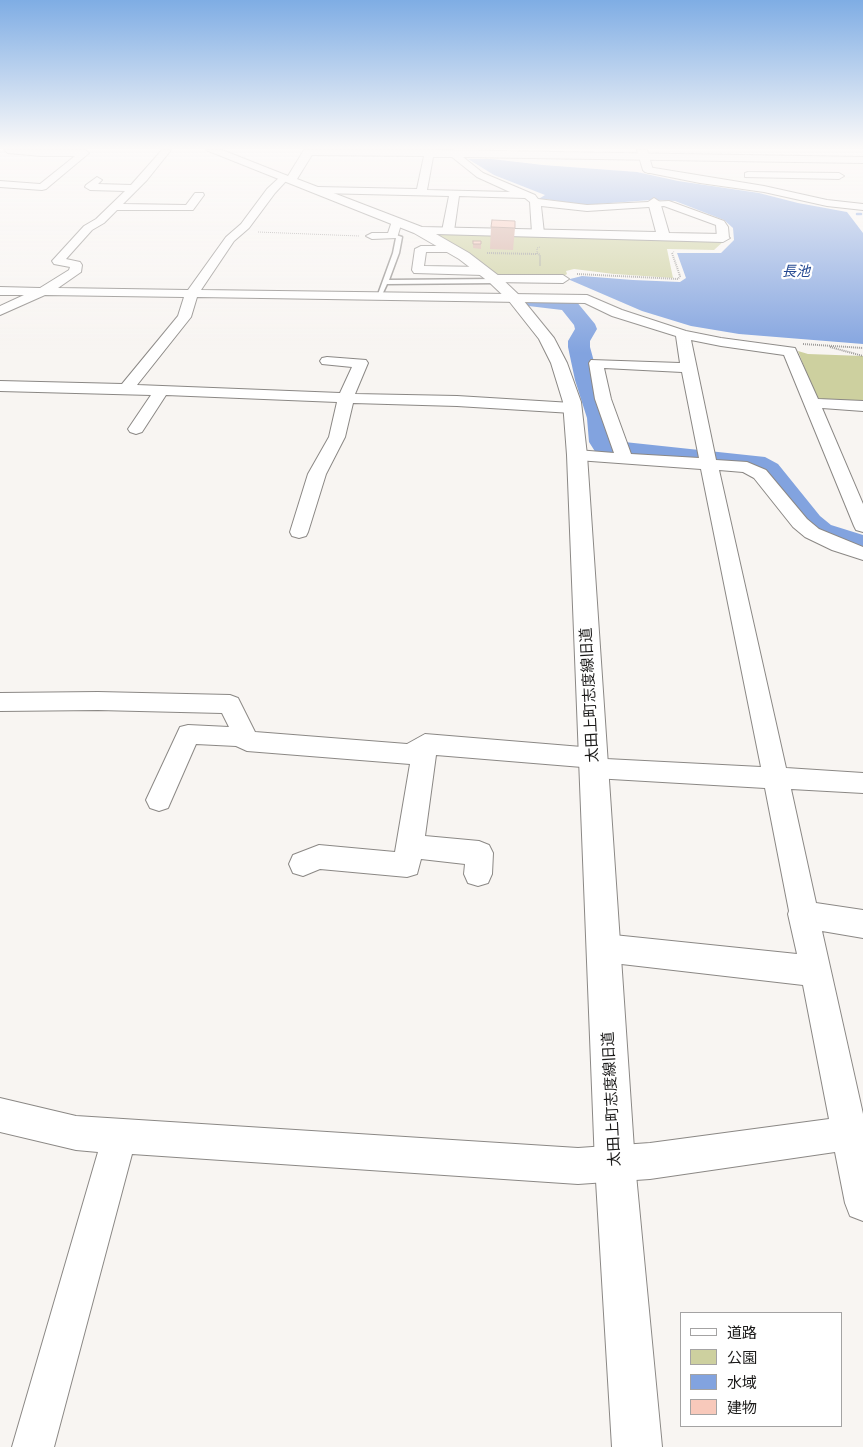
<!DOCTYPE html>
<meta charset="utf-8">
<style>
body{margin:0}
#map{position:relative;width:863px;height:1447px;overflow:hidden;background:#f8f5f2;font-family:"PT Sans","Noto Sans JP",sans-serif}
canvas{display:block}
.legend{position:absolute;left:680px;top:1312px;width:162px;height:115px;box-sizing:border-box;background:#fff;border:1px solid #a4a3a3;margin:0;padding:6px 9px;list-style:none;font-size:15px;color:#1b1a19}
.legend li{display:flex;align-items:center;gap:10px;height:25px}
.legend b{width:25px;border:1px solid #a4a3a3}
</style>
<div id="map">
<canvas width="863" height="1447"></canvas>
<ul class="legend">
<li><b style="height:6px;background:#fff"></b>道路</li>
<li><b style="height:14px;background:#cdd09f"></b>公園</li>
<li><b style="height:14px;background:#82a3df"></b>水域</li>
<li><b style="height:14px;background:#f8c9bb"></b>建物</li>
</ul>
</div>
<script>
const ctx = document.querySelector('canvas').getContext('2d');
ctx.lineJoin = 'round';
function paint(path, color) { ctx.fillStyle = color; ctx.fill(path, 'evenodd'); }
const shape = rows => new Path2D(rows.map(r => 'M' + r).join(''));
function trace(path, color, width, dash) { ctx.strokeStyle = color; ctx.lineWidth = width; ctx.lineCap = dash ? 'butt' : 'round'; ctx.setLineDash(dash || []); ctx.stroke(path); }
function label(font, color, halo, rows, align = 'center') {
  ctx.font = font + ' "PT Sans","Noto Sans JP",sans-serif'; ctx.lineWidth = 4.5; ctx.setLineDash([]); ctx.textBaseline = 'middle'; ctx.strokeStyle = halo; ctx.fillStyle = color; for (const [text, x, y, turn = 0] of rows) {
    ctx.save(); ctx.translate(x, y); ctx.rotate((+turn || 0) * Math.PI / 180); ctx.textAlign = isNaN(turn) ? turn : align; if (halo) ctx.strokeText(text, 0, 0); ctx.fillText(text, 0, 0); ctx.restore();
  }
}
const green = shape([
 [436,234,724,241,714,250,667,249,673,278,614,274,574,269,566,271,567,274,560,278,501,278],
 [798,351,808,354,863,356,863,402,823,401,816,397]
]);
const water = shape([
 [468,159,492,159,543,165,637,172,678,181,759,193,798,203,847,212,863,233,863,344,739,334,691,326,642,311,570,280,570,279,582,276,633,280,680,282,686,278,677,253,721,253,734,240,733,228,724,220,675,201,651,200,584,205,545,199,540,200,537,200,545,195,494,175]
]);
const stream = shape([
 [857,214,861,214]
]);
const river = shape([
 [527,295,553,296,576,301,595,324,597,329,590,341,590,347,599,380,613,418,615,441,765,457,778,464,820,516,831,525,863,535,863,553,827,545,811,537,800,528,758,476,749,471,628,460,596,453,589,442,587,418,575,380,568,347,568,341,575,329,574,325,562,310,520,305,517,301,520,297,527,295]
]);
const pathFar1 = shape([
 [258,232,359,236],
 [487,253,537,254],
 [537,254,537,248,540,247],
 [672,254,674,251]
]);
const path = shape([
 [487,253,537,254],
 [537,253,540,255,540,266],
 [577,274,678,279,680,276,672,253],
 [803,344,863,348],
 [830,347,863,356]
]);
const service = shape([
 [393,234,402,237,399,253,389,280,496,279,499,281,496,283,387,284,381,297,377,297,393,253,396,238,390,236,393,234]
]);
const minor = shape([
 [4,150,85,150,89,153,46,189,42,190,0,187,0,181,40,184,75,156,41,156,8,153,4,150],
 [162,150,171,150,147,180,123,204,186,205,195,193,203,193,204,195,193,210,117,210,104,223,92,230,66,259,80,262,82,265,81,272,58,288,188,290,226,237,241,224,267,189,281,176,284,175,287,176,287,180,275,193,249,228,234,241,201,290,587,295,622,310,686,331,721,338,795,348,818,399,863,401,863,411,822,408,863,504,863,532,856,530,854,526,784,355,721,346,691,340,716,460,747,462,766,470,807,519,819,529,863,547,863,560,832,550,805,537,793,527,754,478,743,472,719,470,786,768,863,773,863,793,791,789,816,903,863,910,863,938,822,931,863,1114,863,1221,850,1216,845,1203,835,1152,650,1179,578,1184,132,1154,54,1447,12,1447,98,1152,76,1150,0,1132,0,1098,76,1116,578,1148,650,1143,829,1119,803,985,604,962,594,958,589,948,594,938,604,934,797,954,788,914,789,911,765,788,594,778,585,775,582,767,436,755,425,836,479,841,489,845,493,853,492,874,488,883,478,886,468,883,464,874,465,864,421,859,417,874,407,877,320,869,303,876,293,873,289,864,293,855,319,845,395,852,410,764,247,751,236,746,196,744,168,808,159,811,150,808,146,800,180,727,188,725,229,727,222,713,98,710,0,711,0,693,98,692,230,695,238,698,255,732,407,744,425,734,594,748,603,751,606,759,761,767,701,469,577,460,571,459,569,455,571,451,577,450,614,453,595,399,589,363,591,360,680,363,676,336,612,316,585,303,197,297,191,317,137,385,340,393,352,367,322,364,320,361,322,358,327,357,366,360,368,363,355,394,457,396,572,403,578,405,580,408,578,411,572,413,457,406,353,403,345,437,326,474,308,532,306,536,299,538,292,536,290,532,308,474,329,437,337,402,166,395,142,432,136,434,130,432,128,429,151,395,0,391,0,381,122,384,178,316,184,297,45,295,0,315,0,306,24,295,0,295,0,287,40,288,69,270,70,267,54,264,52,261,84,226,96,219,125,191,90,190,85,187,86,185,97,177,102,180,98,184,131,185,162,150],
 [604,368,682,372,699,458,631,454,611,399,604,368],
 [306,150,434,150,863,157,863,163,463,157,483,173,535,195,538,199,587,205,669,201,724,221,728,227,729,238,723,241,717,238,716,225,664,206,587,211,541,206,544,233,538,236,532,233,530,202,525,198,459,196,454,231,448,234,442,231,449,196,318,193,313,190,318,187,417,189,424,156,309,155,306,154,306,150],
 [433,157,452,157,477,177,510,192,427,190,433,157],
 [648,167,764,186,827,200,863,204,863,210,827,206,764,192,700,183,645,172,643,170,648,167],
 [748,172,839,173,844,176,839,179,745,177,745,173,748,172],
 [397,218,402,221,397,238,372,239,366,236,372,233,388,233,392,221,397,218],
 [421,246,450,246,456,249,450,252,426,252,424,266,483,267,489,271,483,275,414,273,412,270,415,249,421,246],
 [494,275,563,275,569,279,563,283,490,282,488,279,494,275]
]);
const tertiary = shape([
 [206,150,222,150,288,176,304,150,315,150,297,179,422,227,656,232,648,202,654,198,660,202,669,233,723,234,730,238,723,242,436,234,469,253,499,276,519,295,554,338,567,363,581,402,587,455,635,1164,662,1447,612,1447,595,1164,567,455,563,402,551,363,539,339,509,301,489,282,459,259,414,233,206,150],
 [637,150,647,150,653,170,652,172,648,173,643,170,637,150]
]);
const wall = shape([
 [491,227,515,228,513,250,490,249],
 [473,241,481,241,481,249,473,248]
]);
const building = shape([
 [492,220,515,221,515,228,491,227,492,220],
 [473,241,481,241,481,244,473,244,473,241]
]);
const farWaternames = [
 ["長池",796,272]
];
const streetNames = [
 ["太田上町志度線旧道",590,695,-93],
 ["太田上町志度線旧道",612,1099,-93]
];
paint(green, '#cdd09f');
paint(water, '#82a3df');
trace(stream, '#82a3df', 2.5);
paint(river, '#82a3df');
trace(service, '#8b8885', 3);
trace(minor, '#8b8885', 2);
trace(tertiary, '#8b8885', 2);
trace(pathFar1, '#9a9896', 1, [1, 1]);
trace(path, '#9a9896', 2, [1, 1]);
paint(service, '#fff');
paint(minor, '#fff');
paint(tertiary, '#fff');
paint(wall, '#d5ada1');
paint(building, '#f8c9bb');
trace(building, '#ae8d83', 1);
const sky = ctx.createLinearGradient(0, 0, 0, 353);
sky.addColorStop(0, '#7fade4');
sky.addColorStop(0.42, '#fcfaf9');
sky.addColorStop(1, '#fcfaf900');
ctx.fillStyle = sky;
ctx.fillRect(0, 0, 863, 353);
label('italic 14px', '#264a92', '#fff', farWaternames);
label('15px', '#1b1a19', '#fff', streetNames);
</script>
